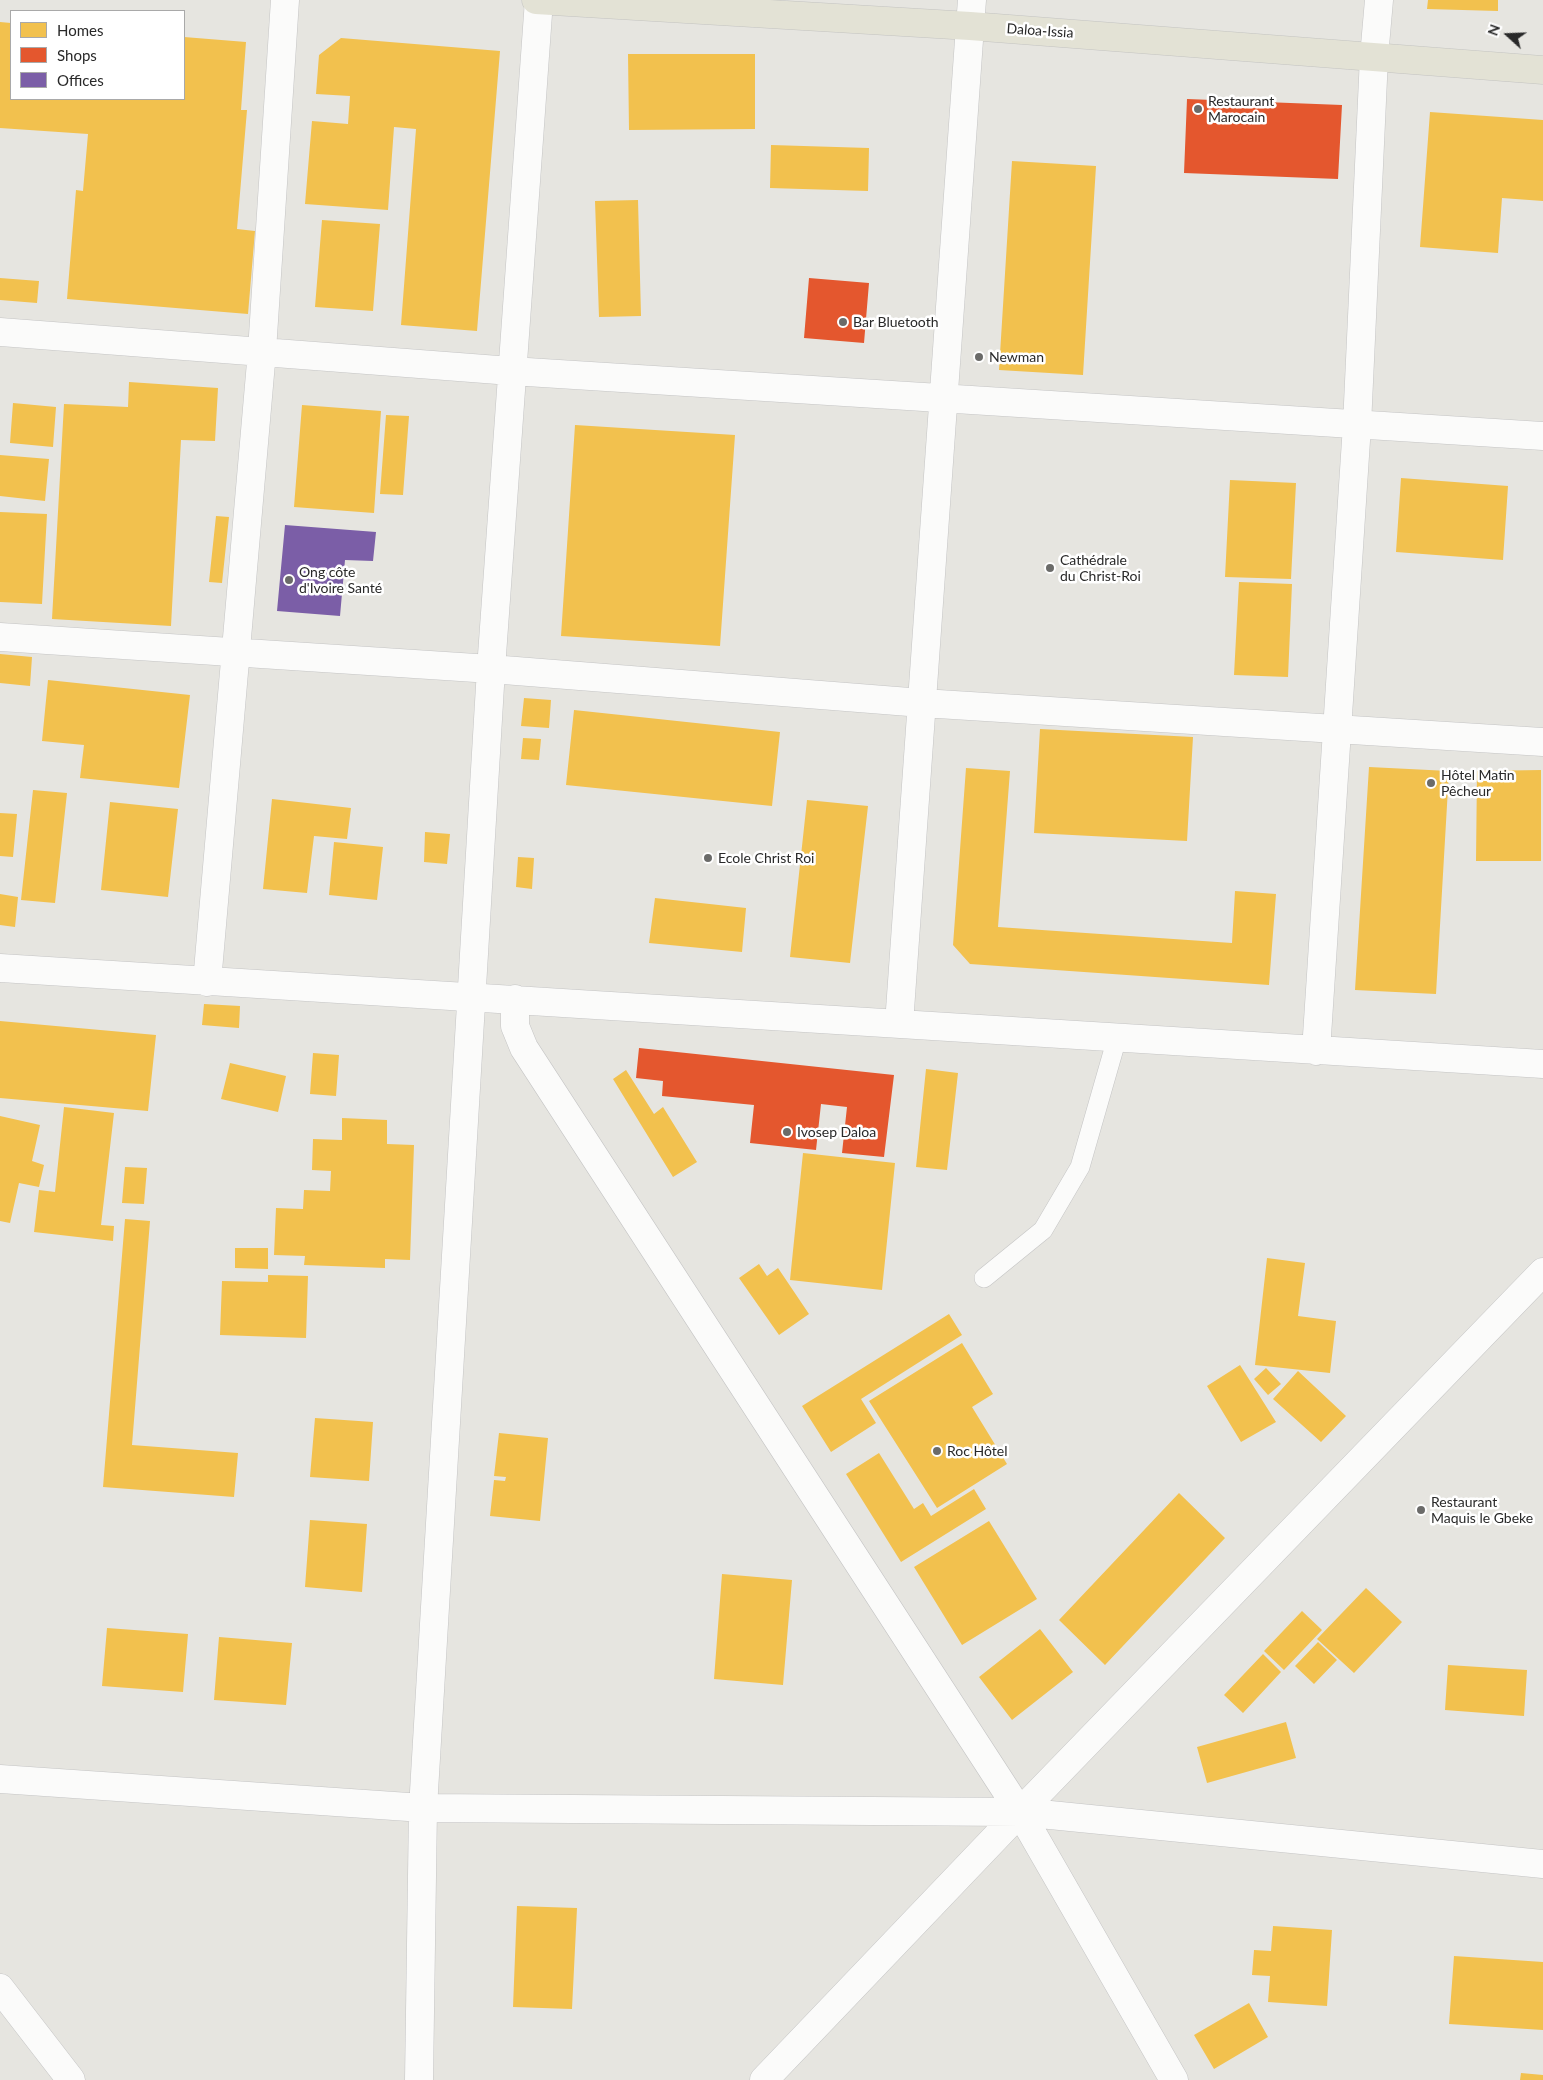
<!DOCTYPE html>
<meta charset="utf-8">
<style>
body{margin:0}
#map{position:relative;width:1543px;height:2080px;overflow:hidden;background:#e6e5e0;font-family:Lato,sans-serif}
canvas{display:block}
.legend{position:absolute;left:10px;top:10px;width:175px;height:90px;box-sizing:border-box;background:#fff;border:1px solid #a9a9a9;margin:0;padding:6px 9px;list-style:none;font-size:15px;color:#292929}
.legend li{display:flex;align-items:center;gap:10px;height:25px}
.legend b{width:25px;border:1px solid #a9a9a9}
.north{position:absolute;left:1483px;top:10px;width:50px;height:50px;-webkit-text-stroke:4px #fff;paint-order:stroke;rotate:290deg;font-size:14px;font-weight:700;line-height:20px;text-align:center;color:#292929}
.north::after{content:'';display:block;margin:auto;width:18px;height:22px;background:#292929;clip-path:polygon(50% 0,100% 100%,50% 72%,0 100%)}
</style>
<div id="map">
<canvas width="1543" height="2080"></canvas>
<ul class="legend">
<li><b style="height:14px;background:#f2c14e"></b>Homes</li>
<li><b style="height:14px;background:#e4572e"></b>Shops</li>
<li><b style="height:14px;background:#7b5ea7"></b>Offices</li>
</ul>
<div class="north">N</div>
</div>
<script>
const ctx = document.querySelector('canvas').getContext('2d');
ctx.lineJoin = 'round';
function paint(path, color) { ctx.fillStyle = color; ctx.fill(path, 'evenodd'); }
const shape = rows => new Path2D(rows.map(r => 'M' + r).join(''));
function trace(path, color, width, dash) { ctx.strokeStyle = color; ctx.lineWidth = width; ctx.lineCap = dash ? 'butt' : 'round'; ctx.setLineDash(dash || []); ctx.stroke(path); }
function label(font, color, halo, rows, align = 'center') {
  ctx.font = font + ' Lato,sans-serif'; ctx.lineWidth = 5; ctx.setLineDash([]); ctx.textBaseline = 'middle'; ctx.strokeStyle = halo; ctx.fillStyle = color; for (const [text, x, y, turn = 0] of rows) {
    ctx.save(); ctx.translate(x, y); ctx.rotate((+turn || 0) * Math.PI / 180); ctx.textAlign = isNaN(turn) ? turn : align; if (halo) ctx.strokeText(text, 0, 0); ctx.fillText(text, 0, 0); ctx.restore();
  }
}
const homes = shape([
 [1428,0,1498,0,1498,11,1427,9],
 [0,22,11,23,11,99,184,99,184,37,246,42,241,110,247,110,237,229,255,231,248,314,67,299,76,190,83,191,88,134,0,128],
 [341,38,500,51,477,331,401,325,416,129,394,127,388,210,305,204,312,121,348,124,350,96,316,94,319,55],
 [628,54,755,54,755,129,629,130],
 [1430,112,1543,120,1543,201,1502,198,1498,253,1420,247],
 [771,145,869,148,868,191,770,188],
 [1012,161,1096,166,1083,375,999,370],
 [638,200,641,316,599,317,595,201],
 [322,220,380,224,373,311,315,307],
 [0,278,39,281,37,303,0,300],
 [129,382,218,388,215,441,181,440,171,626,52,619,64,404,128,407],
 [13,403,56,407,53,447,10,443],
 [302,405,381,411,374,513,294,507],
 [386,415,409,416,403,495,380,494],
 [575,425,735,435,720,646,561,636],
 [0,455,49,459,45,501,0,496],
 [1401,478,1508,486,1503,560,1396,552],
 [1230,480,1296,483,1291,579,1225,577],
 [0,512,47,514,42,604,0,602],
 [216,516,229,517,222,583,209,582],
 [1239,582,1292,584,1288,677,1234,675],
 [0,654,32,657,30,686,0,683],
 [48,680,190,695,179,788,80,778,84,745,42,741],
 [524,698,551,700,549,728,521,726],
 [574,710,780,732,772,806,566,785],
 [1040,729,1193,737,1187,841,1034,833],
 [523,738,541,739,539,760,521,759],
 [1369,767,1449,771,1436,994,1355,990],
 [966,768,1010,771,998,927,1232,943,1235,891,1276,894,1269,985,970,964,953,945],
 [1541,770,1541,861,1476,861,1477,771],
 [33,790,67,793,55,903,21,900],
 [272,799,351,808,347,839,314,836,307,893,263,889],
 [807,800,868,806,850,963,790,957],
 [110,802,178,809,168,897,101,890],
 [0,813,17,814,13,857,0,856],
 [425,832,450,834,447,864,424,862],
 [334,842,383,847,377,900,329,895],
 [518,857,534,858,532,889,516,887],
 [0,894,18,897,15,927,0,925],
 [655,898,746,908,742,952,649,943],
 [204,1004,240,1006,239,1028,202,1025],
 [0,1021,156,1035,148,1111,0,1098],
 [313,1053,339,1055,336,1096,310,1094],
 [230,1063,286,1076,278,1112,221,1099],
 [926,1069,958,1073,947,1170,916,1167],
 [626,1070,654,1114,663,1107,697,1162,673,1177,613,1079],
 [64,1107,114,1113,101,1225,114,1226,113,1241,34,1232,39,1190,55,1192],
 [0,1116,40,1125,32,1161,44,1165,39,1187,19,1183,10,1223,0,1221],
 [342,1118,387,1120,387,1144,414,1145,410,1260,385,1259,385,1268,304,1265,305,1256,274,1255,276,1208,303,1209,304,1190,330,1191,331,1171,312,1170,313,1139,342,1140],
 [803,1153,895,1163,882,1290,790,1280],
 [125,1167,147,1168,144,1204,122,1203],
 [125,1219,150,1221,132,1445,238,1453,234,1497,103,1487],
 [235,1248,268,1248,268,1269,235,1268],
 [1267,1258,1305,1263,1298,1316,1336,1321,1330,1373,1255,1365],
 [759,1264,767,1276,778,1268,809,1314,779,1335,739,1278],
 [268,1275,308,1276,306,1338,220,1335,222,1281,268,1282],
 [949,1314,962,1335,861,1399,876,1423,831,1452,802,1406],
 [962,1343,993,1394,972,1407,1007,1464,937,1508,869,1401],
 [1240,1365,1276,1422,1241,1442,1207,1386],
 [1266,1368,1281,1384,1268,1395,1254,1379],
 [1298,1371,1346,1416,1321,1442,1273,1399],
 [315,1418,373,1422,369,1481,310,1477],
 [499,1433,548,1438,540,1521,490,1516,494,1480,505,1481,506,1477,494,1476],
 [879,1453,914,1509,923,1503,931,1516,974,1489,986,1509,901,1562,846,1474],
 [1179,1493,1225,1538,1105,1665,1059,1620],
 [310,1520,367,1524,362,1592,305,1587],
 [989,1521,1037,1599,962,1645,914,1567],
 [722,1574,792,1580,783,1685,714,1679],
 [1366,1588,1402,1622,1354,1673,1317,1639],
 [1302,1611,1322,1630,1284,1670,1264,1651],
 [107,1628,188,1634,183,1692,102,1686],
 [1040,1629,1073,1672,1012,1720,979,1677],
 [219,1637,292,1643,286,1705,214,1700],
 [1318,1642,1337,1660,1314,1684,1295,1666],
 [1263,1654,1281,1672,1243,1713,1224,1695],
 [1448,1665,1527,1670,1524,1716,1445,1710],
 [1286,1722,1296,1758,1207,1783,1197,1747],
 [517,1906,577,1908,572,2009,513,2007],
 [1273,1926,1332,1930,1327,2006,1268,2002,1270,1976,1252,1975,1254,1950,1271,1951],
 [1454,1956,1543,1962,1543,2030,1449,2024],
 [1249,2003,1268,2037,1214,2069,1194,2035],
 [1521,2073,1543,2075,1543,2080,1520,2080]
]);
const shops = shape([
 [1187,99,1342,105,1338,179,1184,173],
 [809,278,869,283,864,343,804,338],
 [639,1048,894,1075,884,1157,842,1153,847,1107,821,1104,816,1150,750,1143,754,1105,662,1096,663,1081,636,1078]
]);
const offices = shape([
 [285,525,376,532,373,561,345,560,340,616,277,611]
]);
const lane = shape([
 [984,1278,1043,1230,1080,1167,1117,1038]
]);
const street = shape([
 [0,332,511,371,1543,436],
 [0,637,491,669,922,703,1543,742],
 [0,968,1543,1064],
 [207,982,262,351,285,0],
 [515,999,515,1026,524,1048,1020,1812,1174,2080],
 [899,1024,970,26],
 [1316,1051,1357,425,1374,57,1379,0],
 [0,1779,423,1808,1020,1812,1543,1864],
 [0,1988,71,2080],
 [419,2080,423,1808,491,669,539,0],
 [764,2080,1020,1812,1543,1272]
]);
const secondary = shape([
 [970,26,972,0]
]);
const primary = shape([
 [536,0,970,26,1543,70]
]);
const markers = [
 [1198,109,5,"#6b6b69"],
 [843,322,5,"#6b6b69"],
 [979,357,5,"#6b6b69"],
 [1050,568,5,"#6b6b69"],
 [289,580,5,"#6b6b69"],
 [1431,783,5,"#6b6b69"],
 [708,858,5,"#6b6b69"],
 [787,1132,5,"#6b6b69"],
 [937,1451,5,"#6b6b69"],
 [1421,1510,5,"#6b6b69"]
];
const streetNames = [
 ["Daloa-Issia",1040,31,4]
];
const poiNames = [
 ["Restaurant",1208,101],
 ["Marocain",1208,117],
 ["Bar Bluetooth",853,322],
 ["Newman",989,357],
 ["Cathédrale",1060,560],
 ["du Christ-Roi",1060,576],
 ["Ong côte",299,572],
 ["d'Ivoire Santé",299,588],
 ["Hôtel Matin",1441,775],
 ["Pêcheur",1441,791],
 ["Ecole Christ Roi",718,858],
 ["Ivosep Daloa",797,1132],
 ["Roc Hôtel",947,1451],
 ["Restaurant",1431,1502],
 ["Maquis le Gbeke",1431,1518]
];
paint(homes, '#f2c14e');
paint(shops, '#e4572e');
paint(offices, '#7b5ea7');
trace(lane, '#c4c4c4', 20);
trace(street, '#c4c4c4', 29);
trace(secondary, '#c4c4c4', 29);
trace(primary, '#c3c3c1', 29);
trace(lane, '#fbfbfa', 19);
trace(street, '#fbfbfa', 28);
trace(secondary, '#fbfbfa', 28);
trace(primary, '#e3e2d5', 28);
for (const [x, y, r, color] of markers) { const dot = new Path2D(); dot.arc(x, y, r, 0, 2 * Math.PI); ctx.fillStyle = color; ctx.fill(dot); trace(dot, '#fff', 2); }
label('14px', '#292929', '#fff', streetNames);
label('14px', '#292929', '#fff', poiNames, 'left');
</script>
